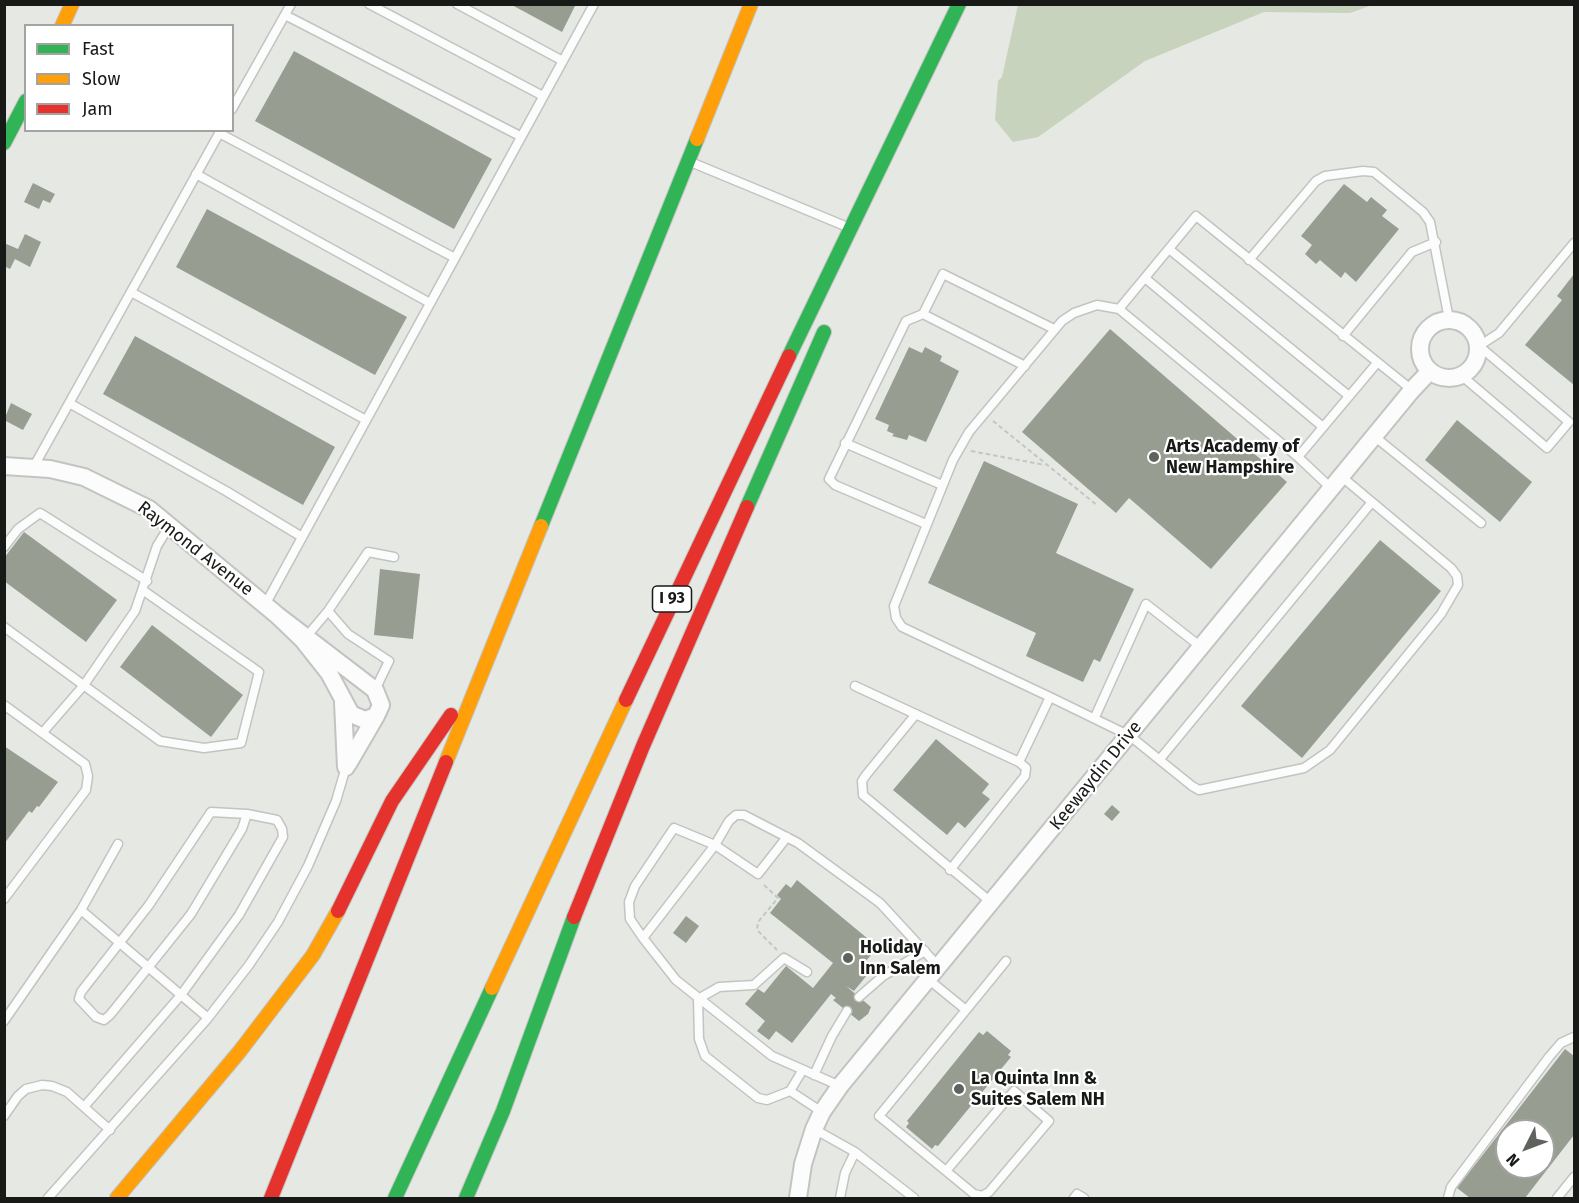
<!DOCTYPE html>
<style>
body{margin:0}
#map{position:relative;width:1579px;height:1203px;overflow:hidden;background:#e5e8e3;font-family:"Fira Sans",sans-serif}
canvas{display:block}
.frame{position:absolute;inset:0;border:6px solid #181a17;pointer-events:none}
.legend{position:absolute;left:24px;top:24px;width:210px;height:108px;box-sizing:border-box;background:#fff;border:2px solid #a3a3a2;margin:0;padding:8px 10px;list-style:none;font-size:18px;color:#181a17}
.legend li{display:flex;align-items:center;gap:12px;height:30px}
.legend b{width:30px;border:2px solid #a3a3a2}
.north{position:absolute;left:1495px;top:1119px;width:60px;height:60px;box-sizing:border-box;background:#fff;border:2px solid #a3a3a2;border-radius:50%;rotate:228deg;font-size:16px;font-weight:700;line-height:24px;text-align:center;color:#181a17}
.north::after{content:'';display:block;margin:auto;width:21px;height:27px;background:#60625e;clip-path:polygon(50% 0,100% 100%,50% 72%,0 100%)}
</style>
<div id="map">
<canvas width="1579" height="1203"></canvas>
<div class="frame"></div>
<ul class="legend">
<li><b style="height:8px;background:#30b455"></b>Fast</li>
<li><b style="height:8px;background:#ff9f0a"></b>Slow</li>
<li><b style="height:8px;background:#e5322d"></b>Jam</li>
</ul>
<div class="north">N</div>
</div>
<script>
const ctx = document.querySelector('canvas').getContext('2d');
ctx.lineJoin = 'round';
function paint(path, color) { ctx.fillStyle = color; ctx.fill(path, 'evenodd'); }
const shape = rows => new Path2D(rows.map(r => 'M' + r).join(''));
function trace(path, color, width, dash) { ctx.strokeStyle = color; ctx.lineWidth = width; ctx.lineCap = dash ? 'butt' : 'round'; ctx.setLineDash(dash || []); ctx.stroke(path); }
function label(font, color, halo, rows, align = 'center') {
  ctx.font = font + ' "Fira Sans",sans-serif'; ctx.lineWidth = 4.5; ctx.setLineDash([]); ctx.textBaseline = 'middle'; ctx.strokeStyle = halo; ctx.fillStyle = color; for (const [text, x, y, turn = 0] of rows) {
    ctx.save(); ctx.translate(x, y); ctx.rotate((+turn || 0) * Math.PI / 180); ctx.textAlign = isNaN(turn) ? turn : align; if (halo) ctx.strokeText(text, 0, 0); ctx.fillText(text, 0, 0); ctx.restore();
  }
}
const green = shape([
 [1018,5,1018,4,1372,5,1350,13,1264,12,1145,61,1038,137,1013,142,995,120,998,81,1002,77]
]);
const building = shape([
 [510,4,576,4,562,32],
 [294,51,492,159,454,229,255,121],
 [33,183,55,194,50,203,43,200,39,209,24,202],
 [1344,184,1367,202,1371,197,1387,210,1382,216,1399,229,1356,282,1345,272,1341,278,1320,260,1316,264,1305,254,1312,245,1301,236],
 [207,209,407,317,375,375,176,267],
 [25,234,41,242,30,267,15,259,10,269,4,266,4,243,18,249],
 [1574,274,1574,385,1525,345,1562,300,1557,296],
 [1110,329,1287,482,1211,569,1129,498,1116,513,1022,432],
 [135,336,335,447,303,505,103,394],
 [909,347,922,353,925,347,942,356,940,361,959,371,926,442,909,435,907,440,892,436,894,434,887,431,889,425,875,419],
 [11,403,32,414,23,430,4,420],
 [1457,420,1532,482,1500,522,1425,460],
 [984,461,1078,504,1056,553,1134,589,1100,662,1094,659,1083,682,1026,656,1036,633,928,583],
 [24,532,117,600,86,642,4,581,4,558],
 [1380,540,1441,591,1302,758,1241,706],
 [380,569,420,574,413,639,374,635],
 [152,625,243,695,211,737,120,667],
 [936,739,989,784,982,793,990,799,965,828,958,822,947,835,893,790],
 [4,746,58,782,39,807,37,806,32,813,29,811,4,844],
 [1112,805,1120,812,1112,821,1104,814],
 [797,880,873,943,867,951,872,954,864,963,872,969,854,991,846,986,871,1007,868,1014,859,1021,833,1000,836,998,831,994,792,1043,776,1031,769,1040,757,1031,765,1021,745,1004,758,989,764,993,786,966,813,988,833,963,770,913,781,899,777,895,786,884,791,888],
 [686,916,699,926,686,943,673,933],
 [987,1031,1011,1051,1008,1055,1011,1057,938,1146,935,1145,932,1149,906,1127,909,1123,907,1121,979,1032,983,1035],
 [1565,1049,1574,1056,1574,1135,1525,1198,1470,1198,1457,1188],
 [1507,1131,1543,1131,1543,1167,1507,1167]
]);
const path = shape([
 [993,421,1098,506],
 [971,451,1045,465],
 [764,885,778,898,758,922,757,930,777,950]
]);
const lane = shape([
 [369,4,543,96],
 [457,4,563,61],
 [285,15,520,136],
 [232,109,291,4],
 [219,133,455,258],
 [693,163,845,226],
 [196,174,430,303],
 [1169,249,1349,396],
 [1249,260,1316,181,1325,176,1363,171,1374,172,1423,212,1430,222,1449,319],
 [1145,278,1323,427],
 [131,292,366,420],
 [923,314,943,274,1054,329],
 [1343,336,1412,252,1436,242],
 [1377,363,1298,457,1119,309,1196,216,1412,390],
 [1462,376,1547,448,1569,422,1479,346,1499,333,1574,243],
 [69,403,226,491,302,537],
 [1374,436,1481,523],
 [845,443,942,485],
 [1298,457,1332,489],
 [33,468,221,130],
 [926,524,835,485,829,479,906,321,923,314,1025,366],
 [4,547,18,529,40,513,147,581],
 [265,605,594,4],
 [328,611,348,634,389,661,375,690],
 [4,627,160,741,204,748,241,743,259,672,144,591],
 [307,636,328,611,368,552,394,557],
 [855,686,1019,762,1026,768,1025,776,950,870],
 [1050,697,902,627,896,618,894,606,953,460,969,432,1062,321,1074,313,1097,305,1119,309],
 [4,705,85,764,88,776,86,790,4,899],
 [916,714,866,775,862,781,863,795,992,903],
 [1095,717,1146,604,1201,647],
 [44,731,84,685,135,611,157,546,170,525],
 [1160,759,1372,502],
 [1019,762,1050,697,1130,736,1192,786,1199,790,1304,768,1330,750,1441,614,1458,585,1457,576,1451,568,1342,477],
 [81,910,208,1018],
 [643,938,630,919,629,902,635,886,674,828,715,845,758,874,787,837],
 [928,979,966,1010,879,1116,946,1171,974,1194,982,1196,989,1192,1049,1121,1014,1091,946,1171],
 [859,997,883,976,925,951],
 [966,1010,1006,961],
 [4,1021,81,910,118,844],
 [802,1071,790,1091,767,1100,758,1098,705,1056,699,1039,698,999,719,987,754,985,784,958,807,972],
 [814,1075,832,1036,847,1011],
 [840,1086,772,1056,676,980,643,938,715,845,729,821,736,815,744,815,798,843,880,903,939,967],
 [790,1091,822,1112],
 [84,1107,181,995,239,915,283,837,282,829,277,820,247,814,211,812,149,905,81,992,79,999,96,1017,104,1020,110,1015,191,914,242,829,247,814],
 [4,1116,18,1096,26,1089,42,1085,52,1086,67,1092,110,1130],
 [814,1129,855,1152,914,1198],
 [48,1198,208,1018,249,965,278,922,308,866,336,801,346,767],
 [840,1198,845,1173,855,1152],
 [1074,1198,1077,1194,1084,1198],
 [1448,1198,1451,1187,1549,1057,1561,1043,1574,1037],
 [1557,1198,1574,1177]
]);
const street = shape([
 '1420 349a29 29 0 1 1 58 0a29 29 0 1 1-58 0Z',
 [4,466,50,469,84,477,149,509,277,615,303,640,329,673,351,714,365,720,376,716,381,705,375,690,277,615],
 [343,703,346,767],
 [348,764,376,716],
 [798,1198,803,1164,814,1129,822,1112,840,1086,1412,390,1430,371]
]);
const fast = shape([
 [4,143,26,101],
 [789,356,959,4],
 [747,507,824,332],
 [541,526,697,139],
 [395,1198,492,988],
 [466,1198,503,1111,574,917]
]);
const slow = shape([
 [62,26,72,4],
 [697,139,751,4],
 [446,762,541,526],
 [492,988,626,700],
 [117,1198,240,1051,313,955,338,911]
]);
const jam = shape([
 [626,700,789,356],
 [338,911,392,801,451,715],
 [574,917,643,746,747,507],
 [271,1198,446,762]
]);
const markers = [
 [1154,457,6,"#60625e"],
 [848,958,6,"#60625e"],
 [959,1089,6,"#60625e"]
];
const shields = [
 [672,599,39]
];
const shieldNames = [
 ["I 93",672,599]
];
const poiNames = [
 ["Arts Academy of",1166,447],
 ["New Hampshire",1166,468],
 ["Holiday",860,948],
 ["Inn Salem",860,969],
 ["La Quinta Inn &",971,1079],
 ["Suites Salem NH",971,1100]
];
const streetNames = [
 ["Raymond Avenue",195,549,38],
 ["Keewaydin Drive",1096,776,-51]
];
paint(green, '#c7d3bc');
paint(building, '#989d92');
trace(lane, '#c2c4c1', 11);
trace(street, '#c2c4c1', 20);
trace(fast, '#c2c4c1', 16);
trace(slow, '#c2c4c1', 16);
trace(jam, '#c2c4c1', 16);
trace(path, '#c5c6c4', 2, [4.5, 3]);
trace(lane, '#fbfcfb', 8);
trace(street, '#fbfcfb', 16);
trace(fast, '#30b455', 14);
trace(slow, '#ff9f0a', 14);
trace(jam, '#e5322d', 14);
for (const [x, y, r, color] of markers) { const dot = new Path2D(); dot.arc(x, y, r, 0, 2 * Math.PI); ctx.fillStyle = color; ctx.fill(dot); trace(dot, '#fff', 2); }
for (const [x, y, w] of shields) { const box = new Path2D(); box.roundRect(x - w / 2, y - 13, w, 26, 4.5); ctx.fillStyle = '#fff'; ctx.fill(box); trace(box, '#181a17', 1.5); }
label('bold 16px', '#181a17', null, shieldNames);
label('bold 18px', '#181a17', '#fff', poiNames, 'left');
label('18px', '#181a17', '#fff', streetNames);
</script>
